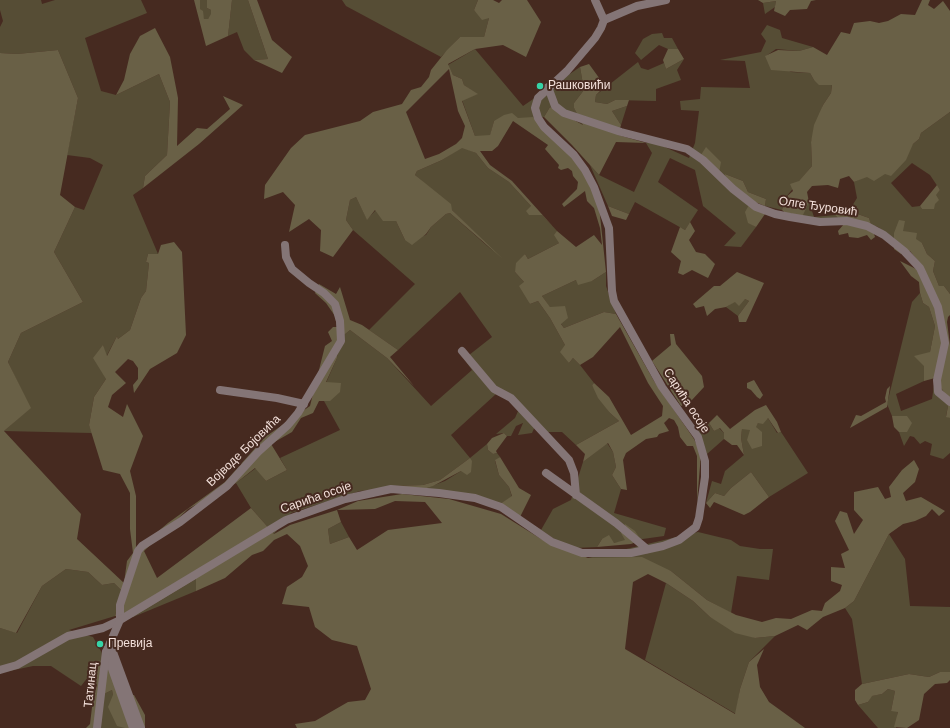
<!DOCTYPE html>
<meta charset="utf-8">
<style>
body{margin:0}
canvas{display:block;background:#462a20}
</style>
<canvas width="950" height="728"></canvas>
<script>
const ctx = document.querySelector('canvas').getContext('2d');
ctx.lineJoin = 'round';
function paint(path, color) { ctx.fillStyle = color; ctx.fill(path, 'evenodd'); }
const shape = rows => new Path2D(rows.map(r => 'M' + r).join(''));
function trace(path, color, width, dash) { ctx.strokeStyle = color; ctx.lineWidth = width; ctx.lineCap = dash ? 'butt' : 'round'; ctx.setLineDash(dash || []); ctx.stroke(path); }
function label(font, color, halo, rows, align = 'center') {
  ctx.font = font + ' "DM Sans",sans-serif'; ctx.lineWidth = 4; ctx.setLineDash([]); ctx.textBaseline = 'middle'; ctx.strokeStyle = halo; ctx.fillStyle = color; for (const [text, x, y, turn = 0] of rows) {
    ctx.save(); ctx.translate(x, y); ctx.rotate((+turn || 0) * Math.PI / 180); ctx.textAlign = isNaN(turn) ? turn : align; if (halo) ctx.strokeText(text, 0, 0); ctx.fillText(text, 0, 0); ctx.restore();
  }
}
const green = shape([
 [0,0,41,0,42,4,55,0,141,0,147,13,85,38,101,91,116,95,159,74,170,102,167,155,145,176,143,188,133,195,158,254,148,254,146,262,149,263,146,291,141,298,130,330,118,339,117,336,106,357,103,345,106,379,94,397,89,425,92,433,4,431,30,408,8,362,21,333,83,302,54,252,75,207,84,210,103,165,90,158,67,155,78,98,58,50,17,54,0,53,0,27,3,21,0,10],
 [200,0,207,0,207,8,211,10,212,14,208,19,204,19,200,9],
 [232,0,248,0,268,59,254,60,244,50,237,32,228,36],
 [342,0,478,0,474,10,489,18,484,37,460,37,441,57,346,6],
 [776,1,775,7,765,14,763,3],
 [767,25,780,30,782,38,813,47,799,51,776,49,766,56,791,72,810,73,814,80,832,84,831,93,823,105,811,142,812,166,785,198,782,210,765,206,766,199,748,192,743,181,725,174,749,205,748,222,756,227,741,247,724,246,736,233,703,206,695,170,670,158,658,182,698,210,685,230,635,202,629,214,608,206,590,165,599,175,634,192,652,153,646,143,656,143,689,158,695,143,699,111,681,110,680,101,700,99,701,87,750,88,745,61,720,60,761,52,766,41,761,34],
 [662,33,664,38,672,38,678,49,668,49,659,45,641,60,635,53,643,39,652,34],
 [475,49,523,106,580,67,584,90,574,103,574,108,584,125,550,107,544,117,494,121,490,136,475,136,462,100,477,94,464,85,462,79,453,75,448,65],
 [684,59,677,70,681,80,656,89,656,101,615,100,607,104,595,102,596,95,638,62,641,68,648,70,664,63,666,69],
 [627,106,621,125,612,111],
 [950,112,950,294,944,286,939,286,933,271,935,261,927,254,922,243,894,239,878,227,871,225,869,218,849,211,857,198,854,182,867,176,913,144,919,139,921,133],
 [912,163,930,175,940,190,922,209,920,206,912,207,891,183],
 [462,147,476,153,488,168,509,182,531,206,536,214,542,215,557,231,559,243,528,259,525,254,515,272,524,282,530,304,538,301,550,318,565,345,569,363,573,358,580,365,594,383,592,385,610,413,619,421,576,445,562,432,546,432,537,422,532,433,518,435,523,423,516,426,511,436,507,436,504,433,496,434,515,418,519,409,509,399,496,394,451,435,470,458,487,444,488,450,493,454,497,453,500,457,495,461,499,475,509,487,512,497,500,504,424,489,445,481,461,471,470,458,440,480,423,485,394,486,360,491,291,513,274,534,251,508,236,483,256,468,266,481,287,470,280,458,340,430,324,401,330,400,326,383,337,358,338,340,350,330,387,358,431,406,472,370,464,359,492,337,460,292,398,350,369,330,415,284,353,230,346,220,350,200,356,197,367,219,376,210,396,221,405,240,426,235,431,227,446,214,450,213,493,251,432,190,415,175,417,171,442,160],
 [809,202,814,217,835,215,841,221,801,216],
 [606,272,606,286,616,314,604,312,564,328,542,296,576,280,592,281],
 [920,293,923,303,929,307,935,326,930,352,924,366,924,381,896,394,901,411,932,399,935,378,937,380,945,394,948,406,946,416,950,418,950,453,943,459,930,455,932,444,925,441,920,444,914,437,910,436,904,446,899,432,907,432,907,416,892,416,887,404,912,302],
 [745,299,749,301,738,316,726,307,735,301],
 [768,418,777,433,781,432,808,473,769,497,751,472,731,488,724,496,715,493,706,503,712,481,721,484,725,471,744,455,741,438,742,429,750,429,755,427,758,423],
 [709,423,714,431,719,428,724,433,724,439,707,454,698,429],
 [607,443,613,452,616,467,612,475,621,489,614,513,666,528,664,536,614,543,602,539,597,547,574,548,562,544,541,530,553,509,571,500,583,462],
 [341,522,349,537,330,544,328,529],
 [698,532,731,540,740,546,760,549,773,549,769,580,737,576,731,613,707,600,671,571,588,558],
 [889,534,905,559,910,606,950,607,950,672,940,672,929,677,909,674,862,684,852,619,845,608,854,601],
 [66,569,88,572,102,585,114,583,122,591,115,616,69,630,93,637,102,653,100,662,81,686,51,666,33,666,0,673,0,628,17,633,42,586],
 [196,579,196,591,133,617],
 [666,583,693,601,710,617,755,638,775,636,749,662,740,689,736,714,645,660],
 [888,689,895,691,891,711,898,711,896,728,878,728,858,705,868,702,871,696,882,694],
 [112,690,113,695,125,728,101,728,104,694]
]);
const forest = shape([
 [194,0,200,0,200,9,203,11,204,19,208,19,211,14,211,10,207,8,207,0,232,0,228,36,206,46],
 [248,0,257,0,272,40,292,57,282,73,254,60,268,59],
 [478,0,493,0,499,3,502,0,527,0,541,22,526,57,503,45,475,49,448,64,453,75,462,79,464,85,478,94,462,101,475,136,490,135,494,121,504,115,512,113,518,118,533,117,575,160,589,182,599,206,606,272,592,281,578,285,576,280,542,296,550,307,565,306,568,318,561,324,564,328,604,312,616,314,654,381,694,439,701,454,697,502,697,456,693,446,687,446,680,437,678,427,674,420,669,418,664,423,669,431,659,434,657,437,646,439,626,453,623,460,627,490,621,489,612,475,616,467,613,452,608,443,583,462,585,454,576,445,619,421,610,413,598,398,592,385,594,383,609,397,631,435,662,416,663,406,648,383,620,327,593,357,580,365,573,358,569,363,560,352,565,345,550,318,538,301,530,304,519,286,524,282,515,272,516,263,525,254,528,259,559,243,554,235,557,231,542,215,529,215,526,211,531,206,509,182,488,168,476,153,462,148,442,160,417,171,415,175,451,204,452,210,503,259,450,213,446,214,431,227,426,234,412,245,405,240,396,221,383,221,375,210,367,220,356,197,350,200,346,220,353,230,333,257,320,251,321,230,309,219,289,232,295,205,283,192,264,199,265,185,291,148,305,135,360,121,373,112,402,104,411,90,421,87,429,77,431,70,447,50,460,37,484,37,489,18,482,20,474,10],
 [449,69,458,111,465,126,462,138,456,144,439,154,425,159,406,112],
 [513,121,548,145,545,149,559,165,558,168,561,170,568,168,572,171,573,176,578,182,577,189,562,204,564,207,585,191,587,201,594,208,600,228,602,245,594,235,576,247,557,231,512,181,490,165,480,151,492,151,498,146],
 [758,0,816,0,811,1,807,9,790,10,785,16,774,11,776,1,763,3],
 [922,0,930,0,928,5,934,9,943,1,950,11,950,112,921,133,919,139,913,144,906,160,891,176,885,174,874,181,867,177,854,182,849,176,840,179,838,188,828,185,812,186,807,192,809,202,803,215,794,221,782,210,785,198,793,191,790,184,799,181,812,166,811,142,814,125,823,105,831,93,832,85,819,85,814,80,810,73,771,70,765,56,778,50,799,51,813,47,827,55,841,32,850,34,854,23,870,21,879,23,888,21,901,14,915,15],
 [155,28,170,57,178,98,177,146,197,128,207,129,230,109,223,96,243,105,199,144,143,188,145,176,167,155,170,102,159,74,116,95,124,80,130,54,140,36],
 [668,49,678,49,684,59,666,69,663,60],
 [58,50,78,98,60,195,75,207,54,252,83,302,21,333,8,362,31,408,4,431,81,514,77,539,124,583,127,561,133,553,130,529,130,493,120,474,103,470,89,425,94,397,106,379,93,358,103,345,107,356,117,336,118,339,130,330,141,298,146,291,149,263,146,262,148,254,158,254,161,245,174,242,182,252,186,335,177,353,150,369,134,393,133,385,138,379,138,368,133,361,128,359,115,372,126,383,112,395,108,407,123,417,127,404,143,436,130,471,136,496,136,550,168,523,225,482,265,437,310,406,325,346,332,341,328,332,333,327,337,327,335,316,326,303,315,293,319,284,336,294,340,287,350,320,362,325,398,350,390,357,414,386,387,358,350,330,338,340,337,358,326,382,341,383,340,392,330,401,319,401,313,413,301,418,292,432,271,444,287,470,266,481,255,468,236,483,188,509,144,551,157,578,251,508,274,534,290,525,337,510,358,501,402,494,449,499,501,514,541,539,588,558,642,557,671,571,707,600,736,615,762,622,776,618,791,619,812,610,822,611,825,603,840,591,842,585,831,581,831,567,845,568,841,554,849,550,835,521,840,511,847,513,854,534,863,520,854,510,854,492,878,487,885,499,891,497,889,487,902,470,914,460,919,469,915,482,903,493,906,501,921,497,945,511,939,516,932,509,926,516,915,521,903,524,889,534,854,601,845,608,823,617,807,630,798,625,775,636,755,638,735,633,710,617,693,601,666,583,648,574,633,582,625,649,735,714,740,689,749,662,764,649,757,665,760,687,769,702,805,728,297,728,295,724,315,721,348,702,365,700,371,689,357,646,332,640,315,627,309,607,282,604,287,587,302,577,308,566,300,546,287,534,274,540,263,551,252,555,225,578,196,591,196,579,133,617,115,616,122,591,114,583,102,585,88,572,66,569,42,586,16,633,0,628,0,53,17,54],
 [395,501,425,502,442,523,388,530,357,550,349,537,330,544,328,529,341,522,337,510,375,509],
 [589,64,605,86,596,95,595,102,607,104,615,100,629,100,627,106,612,111,621,125,618,135,646,143,616,142,599,175,572,145,544,117,550,107,583,125,574,108,574,103,584,90,580,67],
 [706,147,721,162,719,173,701,155],
 [725,174,743,181,748,192,766,199,765,206,750,200,726,180],
 [937,185,940,190,936,195,939,200,935,204,934,209,922,209,920,206],
 [749,205,765,214,756,227,748,223,745,212],
 [608,206,629,214,626,220,612,216],
 [849,211,869,218,875,237,871,240,867,235,858,238,849,237,848,233,839,235,838,231,844,224,835,215],
 [899,220,905,221,903,231,917,233,916,239,922,243,927,254,935,261,933,271,939,286,944,286,950,294,950,315,948,317,947,322,950,345,950,418,946,417,948,406,944,401,945,394,935,378,924,381,924,366,914,356,930,352,935,326,929,307,923,303,920,293,919,282,911,276,900,261,916,269,918,261,910,251,901,254,894,249,894,233],
 [690,222,695,231,689,240,696,252,705,254,715,264,708,278,692,270,683,275,678,273,681,261,671,252,680,227,685,230],
 [737,272,764,283,746,322,739,322,738,316,749,301,745,299,739,306,735,302,726,307,715,309,707,316,704,306,696,308,693,304,714,286,720,286],
 [670,334,674,334,676,344,702,376,704,387,691,401,681,406,652,361,671,345],
 [754,380,763,395,760,399,757,397,751,390,747,388,747,383],
 [890,386,887,407,850,428,856,415,861,416,886,402,885,398,887,389],
 [766,405,777,422,781,432,778,433,768,418,763,424,758,423,756,427,762,432,762,446,752,449,747,440,750,430,742,429,741,438,744,455,737,445,732,445,724,439,724,433,720,428,714,431,709,423,717,415,730,429,755,410],
 [892,416,907,416,912,423,907,432,899,432,894,427],
 [504,433,507,436,496,451,497,453,493,454,488,450,487,444,492,438],
 [500,457,519,488,531,495,520,517,500,504,512,496,509,487,499,475,495,460],
 [470,458,472,461,471,472,467,475,461,471,433,486,424,489,398,488,360,491,394,486,423,485,440,480],
 [751,472,769,497,750,512,744,515,714,502,710,508,706,503,715,493,724,496,731,488],
 [625,524,635,531,641,540,631,544,597,547,602,539,609,535,614,543,625,540,621,533],
 [102,653,131,695,134,695,145,715,145,728,125,728,117,726,108,707,113,695,112,690,104,694,101,728,86,728,90,724,93,699,97,685,91,674,100,662],
 [940,672,950,672,950,680,947,683,935,684,924,694,919,720,907,728,894,727,898,712,891,711,895,691,888,689,882,694,872,696,868,702,858,705,855,700,855,690,862,684,909,674,929,677]
]);
const minor = shape([
 [604,20,637,6,666,0],
 [548,87,555,106,564,113,621,132,687,149,703,160,733,189,756,207,775,214,790,217,820,222,847,221,867,226,884,235,904,251,920,268,938,307,945,343,937,380,938,392,950,402],
 [462,351,494,389,511,398,569,460,574,473,576,495],
 [220,390,277,398,304,404],
 [546,473,616,523,647,549],
 [110,644,141,728],
 [106,652,133,728],
 [0,670,17,665,68,636,103,628,120,620,120,605,138,551,142,546,180,522,227,486,258,452,288,425,298,413,341,341,340,321,335,304,324,293,309,283,292,269,286,257,285,245]
]);
const tertiary = shape([
 [97,728,106,652,120,620,286,520,345,499,391,489,439,493,475,498,501,507,552,542,582,553,631,553,663,546,679,540,696,527,699,518,705,477,705,461,698,437,662,387,614,301,612,291,609,228,594,187,585,170,574,155,544,127,538,118,535,108,538,98,567,71,595,38,601,28,604,20,595,0]
]);
const markers = [
 [540,86,4,"#36d4a7"],
 [100,644,4,"#36d4a7"]
];
const poiNames = [
 ["Рашковићи",548,86],
 ["Превија",108,644]
];
const streetNames = [
 ["Олге Ђуровић",818,207,8],
 ["Сарића осоје",686,401,57],
 ["Војводе Бојовића",244,451,-44],
 ["Сарића осоје",316,498,-19],
 ["Татинац",91,685,-84]
];
paint(green, '#564d35');
paint(forest, '#696046');
trace(minor, '#847576', 8);
trace(tertiary, '#847576', 8);
for (const [x, y, r, color] of markers) { const dot = new Path2D(); dot.arc(x, y, r, 0, 2 * Math.PI); ctx.fillStyle = color; ctx.fill(dot); trace(dot, '#462a20', 1.5); }
label('12px', '#f3e0da', '#462a20', poiNames, 'left');
label('12px', '#f3e0da', '#462a20', streetNames);
</script>
